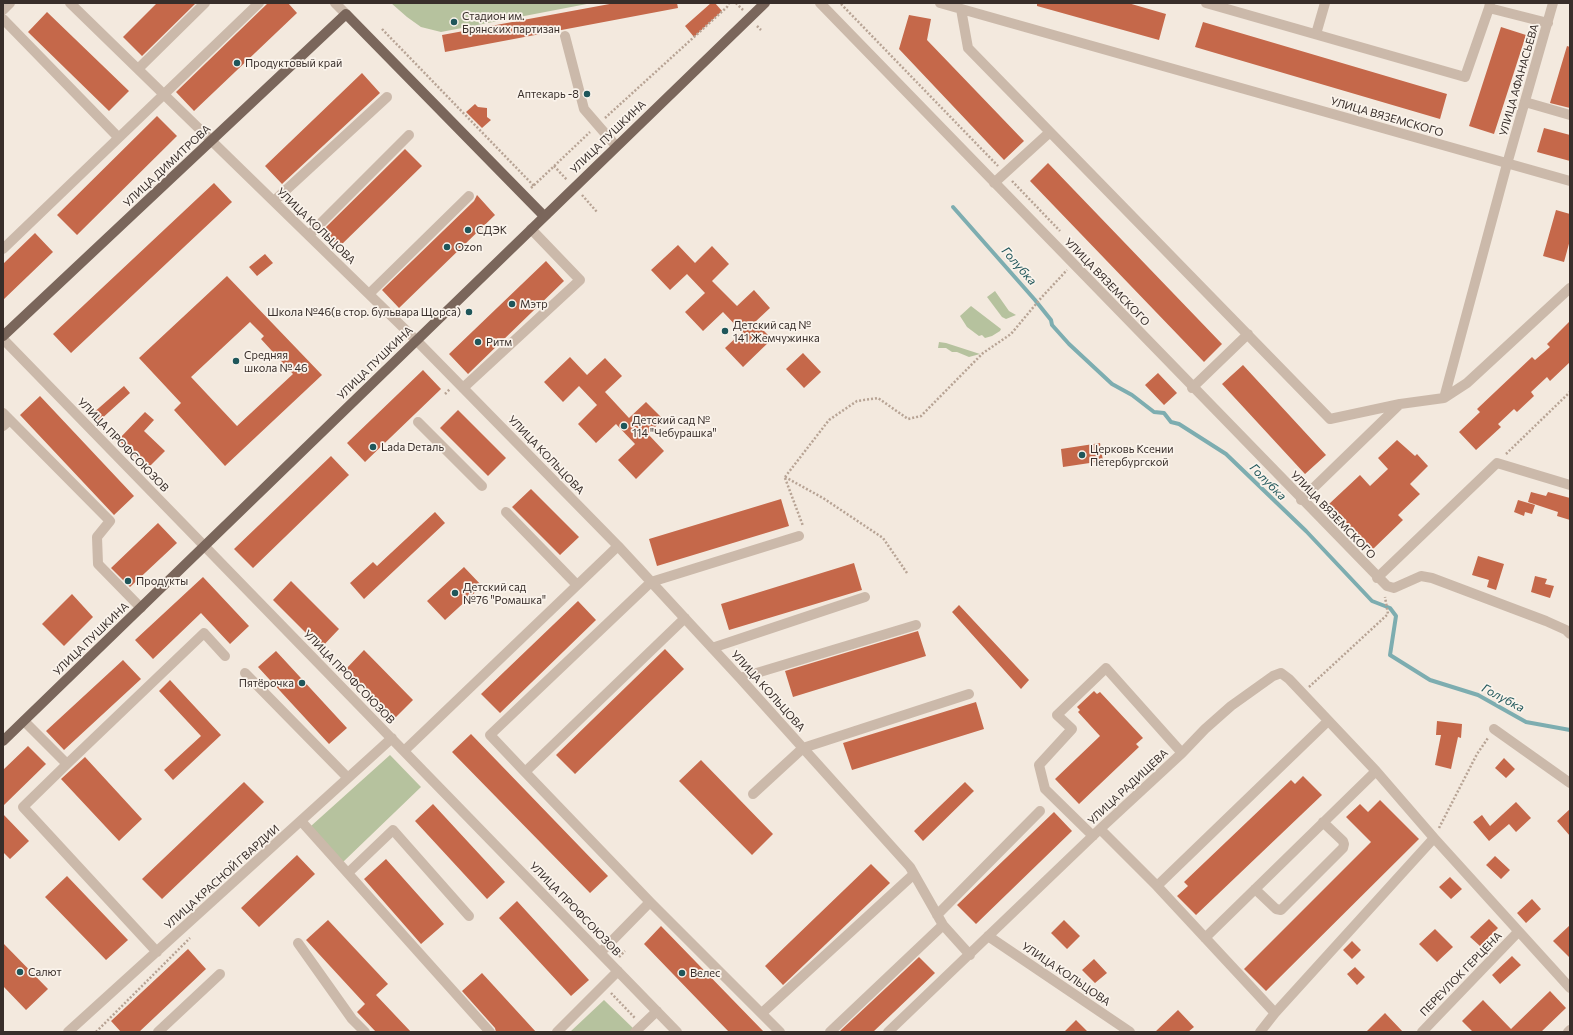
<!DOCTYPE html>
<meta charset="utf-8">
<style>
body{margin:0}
#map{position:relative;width:1573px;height:1035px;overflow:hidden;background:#f3e9de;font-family:Commissioner,sans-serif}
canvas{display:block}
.frame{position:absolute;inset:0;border:4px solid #382e2a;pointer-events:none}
</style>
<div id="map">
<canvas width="1573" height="1035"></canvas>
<div class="frame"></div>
</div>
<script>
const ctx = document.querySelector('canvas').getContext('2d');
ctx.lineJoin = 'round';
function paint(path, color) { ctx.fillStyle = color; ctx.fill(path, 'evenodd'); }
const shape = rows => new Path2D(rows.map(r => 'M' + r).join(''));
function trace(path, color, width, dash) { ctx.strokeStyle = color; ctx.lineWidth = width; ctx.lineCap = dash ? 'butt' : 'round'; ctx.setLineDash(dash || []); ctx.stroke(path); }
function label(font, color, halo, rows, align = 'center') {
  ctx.font = font + ' Commissioner,sans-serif'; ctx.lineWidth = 3.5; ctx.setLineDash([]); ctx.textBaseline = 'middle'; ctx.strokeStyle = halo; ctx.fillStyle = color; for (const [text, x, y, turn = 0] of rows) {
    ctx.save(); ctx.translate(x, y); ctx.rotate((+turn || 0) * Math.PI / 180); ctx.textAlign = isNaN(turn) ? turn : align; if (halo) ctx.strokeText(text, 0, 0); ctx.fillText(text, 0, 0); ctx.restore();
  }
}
const green = shape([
 [391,3,592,3,441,32,421,27,407,17],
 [995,291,1009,311,1016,315,1006,319,1002,317,987,297],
 [971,306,1001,329,1000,331,992,336,985,338,982,335,979,336,967,327,960,316],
 [939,342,946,343,980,354,969,357,957,352,952,352,946,348,938,348],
 [390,755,421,787,343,862,311,826],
 [604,1000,637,1032,570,1032]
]);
const stream = shape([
 [953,207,1035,300,1051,320,1052,325,1069,344,1112,384,1132,395,1154,412,1164,413,1171,422,1179,424,1226,454,1306,531,1372,601,1390,608,1396,616,1390,655,1430,680,1478,695,1526,722,1570,730]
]);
const building = shape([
 [157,3,196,3,142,56,123,37],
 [268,3,288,3,297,13,194,111,176,92],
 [615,3,677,3,678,8,445,52,442,35],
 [711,3,715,3,722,11,694,37,685,26],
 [1037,3,1128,3,1166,14,1159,40,1037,6],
 [47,12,129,91,109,111,28,32],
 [909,15,931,19,927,40,1024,141,1004,160,899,49],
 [1203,22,1447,94,1440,119,1195,47],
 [1501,27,1526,35,1494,134,1469,126],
 [1567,46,1570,47,1570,108,1550,103],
 [362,73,380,93,282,184,265,166],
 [475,104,478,107,487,108,487,117,491,120,482,128,466,112],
 [157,116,177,136,77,235,57,215],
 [1544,128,1570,135,1570,161,1537,152],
 [405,149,422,166,339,247,323,230],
 [1048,163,1222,344,1204,362,1030,181],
 [214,183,232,202,71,353,53,334],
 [477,195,495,215,399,308,382,290,474,201],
 [1556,210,1570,214,1570,240,1564,262,1543,256],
 [35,233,53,252,3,300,3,264],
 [678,245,695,263,712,246,729,264,712,281,737,306,754,290,770,308,755,322,772,339,743,367,725,348,742,332,723,312,703,331,685,312,705,293,687,274,670,290,651,270],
 [265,254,273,263,257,276,249,267],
 [546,261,564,281,468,374,449,354],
 [227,276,322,375,225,466,174,410,181,403,139,358],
 [250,322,264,336,261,339,293,374,237,426,191,377],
 [1570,321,1570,362,1550,381,1547,377,1531,392,1534,396,1517,412,1514,409,1498,424,1501,427,1476,450,1459,432,1480,412,1477,409,1532,357,1535,360,1550,347,1547,344],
 [803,353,821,372,804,388,786,369],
 [570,357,587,375,605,358,622,376,605,392,629,418,646,402,663,419,648,434,664,451,636,479,618,460,635,444,616,424,596,443,578,424,597,405,579,386,563,402,544,382],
 [1243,365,1326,455,1305,474,1222,384],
 [423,370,441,389,365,462,347,443],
 [1158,373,1177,393,1164,405,1145,385],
 [124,386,130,393,99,421,92,414],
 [40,396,134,496,114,515,20,415],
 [458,410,506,458,488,476,440,428],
 [145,412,154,420,144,431,165,451,148,468,118,440],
 [1397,440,1415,456,1417,454,1428,466,1410,484,1420,494,1398,515,1403,520,1372,550,1329,504,1360,475,1370,486,1388,469,1378,458],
 [1100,443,1103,461,1063,467,1061,449],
 [331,456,349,475,253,568,234,549],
 [531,489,579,537,560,555,512,507],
 [1531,492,1546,496,1548,492,1570,498,1570,520,1557,516,1558,512,1528,502],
 [781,499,789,526,657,566,649,539],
 [1518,500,1535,505,1532,514,1525,512,1524,516,1514,512],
 [435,512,445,523,364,599,350,583,373,562,377,566],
 [158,523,177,543,130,587,111,568],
 [1478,556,1504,564,1496,590,1487,587,1489,580,1472,575],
 [854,563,862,590,729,630,721,604],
 [464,567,482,586,445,620,427,601],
 [1535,576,1547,579,1545,584,1554,586,1550,598,1531,592],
 [203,577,249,626,230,644,201,613,153,659,135,640],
 [291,581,339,629,321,648,273,600],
 [72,594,93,617,64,646,42,624],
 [578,601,596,620,500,713,481,694],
 [959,605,1029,680,1021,689,952,612],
 [918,631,926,656,793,697,785,671],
 [665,649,684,669,575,774,556,755],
 [364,650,413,700,394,719,345,670],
 [276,651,347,728,329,744,258,667],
 [123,660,141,679,64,750,46,731],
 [170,680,221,735,173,780,164,770,201,736,159,691],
 [1094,691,1097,694,1100,692,1143,738,1136,744,1139,747,1079,804,1055,779,1100,736,1078,712,1080,710,1077,707],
 [976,702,984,729,852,770,843,743],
 [1437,721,1462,724,1461,738,1458,737,1451,769,1435,765,1441,735,1436,735],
 [471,734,608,876,590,893,452,752],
 [28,746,46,764,3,806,3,770],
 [85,757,142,819,119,841,61,779],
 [1504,758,1515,769,1506,778,1495,768],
 [701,760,773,834,752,855,679,781],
 [1303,776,1322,795,1196,915,1177,896,1188,886,1184,882,1291,780,1295,784],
 [244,782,264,802,162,899,142,879],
 [965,782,974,791,923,841,914,831],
 [1380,800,1419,839,1266,991,1244,969,1371,842,1346,817,1360,804,1368,812],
 [1516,802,1531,818,1516,832,1509,824,1489,841,1473,822,1482,815,1490,826],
 [433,804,505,882,487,899,415,821],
 [1570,809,1570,836,1557,821],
 [1054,812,1072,831,976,924,957,905],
 [3,814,29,841,10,859,3,852],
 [297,855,315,874,259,927,241,908],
 [1495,856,1510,870,1501,879,1486,865],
 [386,859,444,924,421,944,364,879],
 [871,864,890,883,783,985,765,966],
 [67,876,128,940,106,960,45,897],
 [1450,877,1462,889,1451,899,1439,887],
 [1532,899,1541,909,1526,923,1517,913],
 [517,901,589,980,571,996,499,918],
 [1489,919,1498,928,1480,946,1470,937],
 [328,920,388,984,376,995,411,1032,376,1032,357,1012,365,1004,306,940],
 [1064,920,1080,936,1067,949,1051,933],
 [1570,925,1570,958,1553,941],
 [661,926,764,1032,729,1032,644,944],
 [1435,929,1453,947,1437,962,1419,944],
 [1352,941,1361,950,1352,959,1343,950],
 [3,943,48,989,26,1010,3,986],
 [188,949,206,969,139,1032,121,1032,111,1021],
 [1512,956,1521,965,1500,984,1492,975],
 [919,957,935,973,873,1032,839,1032],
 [1094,959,1107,973,1095,983,1082,970],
 [1355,967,1365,977,1357,985,1347,974],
 [482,973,536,1032,496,1032,495,1028,462,991],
 [1550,991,1566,1008,1541,1032,1473,1032,1462,1021,1483,1000,1511,1029],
 [1178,1010,1194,1027,1188,1032,1155,1032],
 [1385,1013,1403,1032,1366,1032],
 [1076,1020,1088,1032,1064,1032]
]);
const path = shape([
 [736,3,743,10],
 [841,4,998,166],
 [757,26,761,30],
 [382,29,534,186],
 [605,118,727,7,729,3],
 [554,166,567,180],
 [1012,181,1060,231],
 [531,188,590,132],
 [582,195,597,212],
 [445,394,450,389],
 [1506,454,1570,392],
 [785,477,829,420,857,401,878,398,908,419,921,416,983,353,1011,334,1041,298,1067,270],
 [785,477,823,498,883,538,907,573],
 [785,478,803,526],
 [1309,687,1388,614,1385,597],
 [1439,828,1477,754,1488,738],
 [619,957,625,951],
 [611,993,635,1018],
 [96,1032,190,938]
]);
const minor = shape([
 [70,3,416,340,618,546,740,678,910,867,943,925,970,955],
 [335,3,346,14],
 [820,3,1387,586,1394,588,1421,576,1432,578,1546,621,1566,630,1570,634],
 [940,3,1570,181],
 [1206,3,1465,77,1489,8],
 [1490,3,1489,8,1548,23],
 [961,9,968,48,1330,419,1400,404,1444,398,1507,164,1553,3],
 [3,10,10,3],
 [3,19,118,137],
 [1316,34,1325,3],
 [565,36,584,109,616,146],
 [138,69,205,3],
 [1525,102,1570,115],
 [994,183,1050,132],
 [274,201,387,97],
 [309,235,409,135],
 [3,249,259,3],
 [369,294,469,196],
 [3,339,677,1032],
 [463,388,580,280,531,229],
 [1192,388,1248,334],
 [1444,398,1467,383,1570,288],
 [3,413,10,420,3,426],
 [10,420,110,521,97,537,98,564,141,608],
 [418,422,482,486],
 [1301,500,1400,404],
 [506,512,577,585],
 [1377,578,1497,463,1570,485],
 [685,618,525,772,490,735,651,582,799,536],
 [712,648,865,597],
 [245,673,348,778],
 [740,678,916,625],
 [24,721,67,764,23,807,157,952],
 [1494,729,1570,783],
 [404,751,618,546],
 [67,764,204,633,225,656],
 [525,772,650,902,600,953],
 [753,794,803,748,969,694],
 [301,821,490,1032],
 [1100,829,1157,886,1275,1013,1434,838,1376,771],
 [1093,836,1045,789,1039,765,1072,729,1057,715,1106,668,1182,753],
 [1434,838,1570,988],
 [348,873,393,830,469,916],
 [1157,886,1328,721],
 [1255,889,1276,909,1281,910,1343,848,1344,844,1343,841,1323,822],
 [650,902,780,1032],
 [937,915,1040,811],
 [988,936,1130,1032],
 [298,943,352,1019,365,1032],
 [762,1013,914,874],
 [68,1032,392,738],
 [158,1032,220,974],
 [557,1032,618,971],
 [635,1032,657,1011],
 [830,1032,943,925],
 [888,1032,1100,829,1182,753,1205,729,1231,706,1273,676,1281,673,1289,679,1376,771,1205,938],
 [1260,1032,1275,1013],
 [1422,1032,1518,932],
 [1568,1032,1570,1030]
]);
const major = shape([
 [3,336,346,14,544,216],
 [3,741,765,3]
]);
const markers = [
 [454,22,4,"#1f565a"],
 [237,63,4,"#1f565a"],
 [587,94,4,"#1f565a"],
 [468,230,4,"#1f565a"],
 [447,247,4,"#1f565a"],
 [512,304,4,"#1f565a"],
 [469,312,4,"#1f565a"],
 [725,331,4,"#1f565a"],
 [478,342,4,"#1f565a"],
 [236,361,4,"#1f565a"],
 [624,426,4,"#1f565a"],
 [373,447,4,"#1f565a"],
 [1082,455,4,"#1f565a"],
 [128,581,4,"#1f565a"],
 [455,593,4,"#1f565a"],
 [302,683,4,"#1f565a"],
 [20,972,4,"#1f565a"],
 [682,973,4,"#1f565a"]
];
const poiNames = [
 ["Стадион им.",462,16],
 ["Брянских партизан",462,29],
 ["Продуктовый край",245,63],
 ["Аптекарь -8",579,94,"right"],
 ["СДЭК",476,230],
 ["Ozon",455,247],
 ["Мэтр",520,304],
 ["Школа №46(в стор. бульвара Щорса)",461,312,"right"],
 ["Детский сад №",733,325],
 ["141 Жемчужинка",733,338],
 ["Ритм",486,342],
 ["Средняя",244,355],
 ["школа № 46",244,368],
 ["Детский сад №",632,420],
 ["114 \"Чебурашка\"",632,433],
 ["Lada Dеталь",381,447],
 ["Церковь Ксении",1090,449],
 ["Петербургской",1090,462],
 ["Продукты",136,581],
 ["Детский сад",463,587],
 ["№76 \"Ромашка\"",463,600],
 ["Пятёрочка",294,683,"right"],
 ["Салют",28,972],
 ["Велес",690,973]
];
const streetNames = [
 ["УЛИЦА АФАНАСЬЕВА",1519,80,-74],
 ["УЛИЦА ВЯЗЕМСКОГО",1387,117,16],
 ["УЛИЦА ПУШКИНА",608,137,-44],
 ["УЛИЦА ДИМИТРОВА",167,166,-43],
 ["УЛИЦА КОЛЬЦОВА",316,226,44],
 ["УЛИЦА ВЯЗЕМСКОГО",1107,282,46],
 ["УЛИЦА ПУШКИНА",375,363,-44],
 ["УЛИЦА ПРОФСОЮЗОВ",123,445,46],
 ["УЛИЦА КОЛЬЦОВА",546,455,46],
 ["УЛИЦА ВЯЗЕМСКОГО",1333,515,46],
 ["УЛИЦА ПУШКИНА",91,639,-44],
 ["УЛИЦА ПРОФСОЮЗОВ",349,677,46],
 ["УЛИЦА КОЛЬЦОВА",768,691,48],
 ["УЛИЦА РАДИЩЕВА",1128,787,-43],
 ["УЛИЦА КРАСНОЙ ГВАРДИИ",222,877,-42],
 ["УЛИЦА ПРОФСОЮЗОВ",575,909,46],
 ["УЛИЦА КОЛЬЦОВА",1066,974,34],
 ["ПЕРЕУЛОК ГЕРЦЕНА",1461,974,-46]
];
const waterNames = [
 ["Голубка",1019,266,49],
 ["Голубка",1268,482,45],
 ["Голубка",1503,698,28]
];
paint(green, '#b6c29e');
trace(stream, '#7dadb0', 4);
paint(building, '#c5684a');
trace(path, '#b7a394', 2.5, [2, 2]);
trace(minor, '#cbb9aa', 10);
trace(major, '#7a665b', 10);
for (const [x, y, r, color] of markers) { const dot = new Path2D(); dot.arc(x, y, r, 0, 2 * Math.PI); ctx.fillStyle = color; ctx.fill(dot); trace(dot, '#faf3eb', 1.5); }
label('11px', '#382e2a', '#faf3eb', poiNames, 'left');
label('11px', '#382e2a', '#faf3eb', streetNames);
label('italic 12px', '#1f565a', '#faf3eb', waterNames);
</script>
